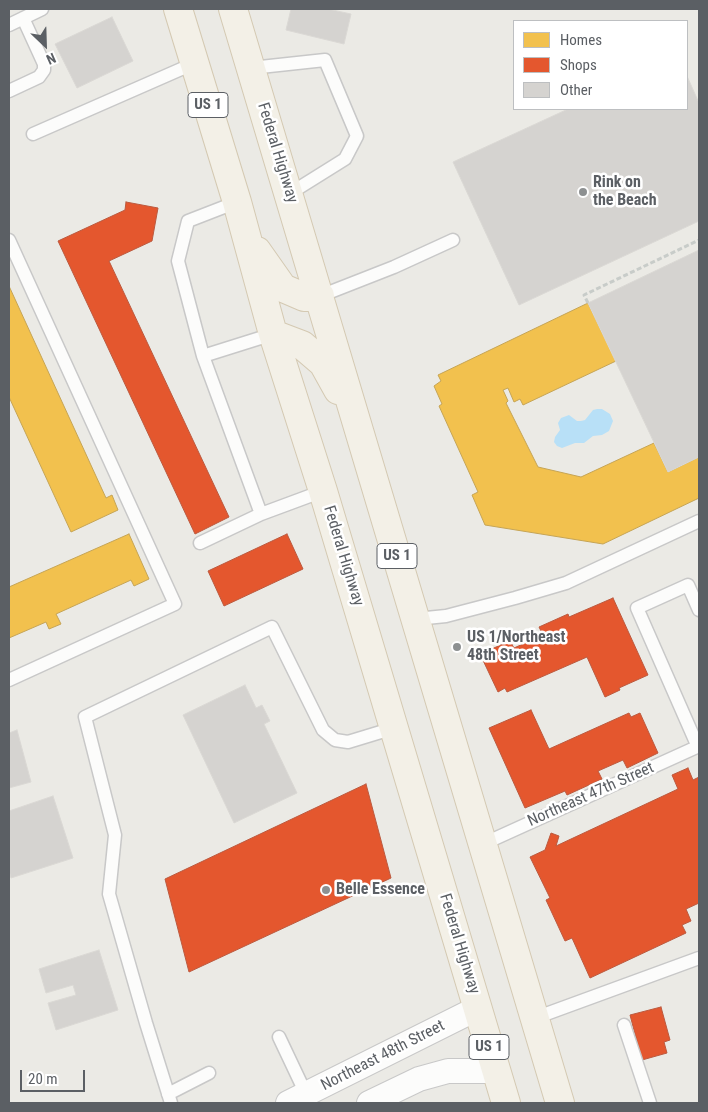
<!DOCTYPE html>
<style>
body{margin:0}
#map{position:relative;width:708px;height:1112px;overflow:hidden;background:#ebeae5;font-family:"Roboto Condensed",sans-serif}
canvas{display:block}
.frame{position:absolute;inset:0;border:10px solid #5b5f64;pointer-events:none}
.legend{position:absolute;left:513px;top:20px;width:175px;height:90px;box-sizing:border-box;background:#fff;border:1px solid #bdbfc1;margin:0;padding:6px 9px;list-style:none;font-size:15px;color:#5b5f64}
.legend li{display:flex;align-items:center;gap:10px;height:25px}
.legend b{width:25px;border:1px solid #bdbfc1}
.north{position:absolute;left:20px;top:20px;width:50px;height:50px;-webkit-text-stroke:4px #fff;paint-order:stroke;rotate:156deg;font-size:14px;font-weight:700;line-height:20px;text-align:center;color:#5b5f64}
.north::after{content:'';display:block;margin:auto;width:18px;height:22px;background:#5b5f64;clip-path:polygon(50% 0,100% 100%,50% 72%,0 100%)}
.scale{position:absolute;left:20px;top:1070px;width:65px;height:22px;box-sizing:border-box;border:2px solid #5b5f64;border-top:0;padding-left:6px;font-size:15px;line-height:18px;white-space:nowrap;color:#5b5f64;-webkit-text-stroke:4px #fff;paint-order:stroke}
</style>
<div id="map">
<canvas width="708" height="1112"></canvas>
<div class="frame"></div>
<ul class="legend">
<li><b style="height:14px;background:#f2c14e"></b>Homes</li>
<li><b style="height:14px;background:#e4572e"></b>Shops</li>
<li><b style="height:14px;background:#d5d3d0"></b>Other</li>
</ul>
<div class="north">N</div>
<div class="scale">20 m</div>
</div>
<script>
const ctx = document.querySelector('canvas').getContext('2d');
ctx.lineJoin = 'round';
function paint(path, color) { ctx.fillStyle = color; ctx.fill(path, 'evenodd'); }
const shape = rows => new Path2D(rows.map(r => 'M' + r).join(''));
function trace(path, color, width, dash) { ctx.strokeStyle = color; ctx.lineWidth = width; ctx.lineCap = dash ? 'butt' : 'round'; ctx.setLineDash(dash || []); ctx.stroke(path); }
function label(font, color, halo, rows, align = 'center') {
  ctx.font = font + ' "Roboto Condensed",sans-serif'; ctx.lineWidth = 5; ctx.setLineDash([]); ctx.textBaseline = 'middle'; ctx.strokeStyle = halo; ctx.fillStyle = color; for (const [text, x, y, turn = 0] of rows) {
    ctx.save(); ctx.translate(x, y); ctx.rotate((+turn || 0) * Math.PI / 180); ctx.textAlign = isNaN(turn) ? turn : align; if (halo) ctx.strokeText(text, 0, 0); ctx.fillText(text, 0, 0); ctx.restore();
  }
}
const water = shape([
 [597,409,602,409,610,414,613,421,609,431,602,435,593,436,584,443,575,443,562,448,557,446,554,442,555,437,560,430,558,423,561,418,569,415,577,421,581,421,585,420,593,410]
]);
const homes = shape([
 [9,286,106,498,112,495,118,510,71,532,9,397,9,286],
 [588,303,616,361,523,405,520,399,514,402,508,388,503,390,508,401,506,403,538,467,581,477,654,443,668,472,699,457,699,498,603,544,485,525,472,495,478,492,439,406,442,404,434,386,441,381,438,375,588,303],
 [129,534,149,579,134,586,131,580,56,614,61,624,49,629,46,622,9,638,9,587,129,534]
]);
const shops = shape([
 [126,202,158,208,152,241,109,261,229,517,195,534,58,241,125,210,126,202],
 [287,534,303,569,224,606,208,571,287,534],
 [613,598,648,675,619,688,620,690,605,697,587,657,507,692,505,688,498,692,480,654,510,641,514,648,543,635,539,627,568,614,569,617,613,598],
 [531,710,549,749,629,713,631,717,640,713,658,753,627,768,623,760,598,771,602,779,567,795,565,791,525,808,489,728,531,710],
 [688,768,693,780,699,777,699,903,686,909,691,921,682,925,686,933,590,978,572,938,565,941,546,900,550,898,530,857,545,850,551,833,559,836,556,846,678,789,672,775,688,768],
 [366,784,391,878,189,972,165,879,366,784],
 [661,1007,670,1040,664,1042,667,1053,642,1060,630,1015,661,1007]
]);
const building = shape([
 [291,9,328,9,351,14,344,44,286,30,291,9],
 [112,17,133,61,77,88,55,44,112,17],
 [687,76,699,103,699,221,519,305,453,162,568,109,687,109,687,76],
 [699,250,699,457,668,472,588,303,699,250],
 [245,685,256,708,262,705,270,721,264,724,297,793,234,823,183,715,245,685],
 [17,730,31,782,9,788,9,733,17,730],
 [53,796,73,858,11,878,9,870,9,811,53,796],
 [99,950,118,1010,56,1030,48,1003,76,995,73,985,46,993,39,969,99,950]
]);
const path = shape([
 [588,303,584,295,699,240]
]);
const service = shape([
 [9,25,42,9],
 [251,68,325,60,357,136,345,159,289,194],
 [9,91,39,77,44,70,44,64,23,18],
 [33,134,195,63],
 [237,202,188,221,178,261,203,356,261,514,323,491],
 [9,240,175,604,9,680],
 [320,296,394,267,453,240],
 [203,356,273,334],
 [200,543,261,514],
 [416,619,446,616,515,598,566,583,699,521],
 [698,747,637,608,688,585,699,610],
 [483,844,699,746],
 [535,1018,699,958],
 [624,1025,650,1103],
 [279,1037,306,1094],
 [168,1094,209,1073],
 [171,1103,146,1023,109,894,115,835,85,717,272,627,323,730,335,740,348,742,394,728]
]);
const minor = shape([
 [288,1103,478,1008],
 [369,1103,419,1079,448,1071,496,1071]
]);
const primary = shape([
 [178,9,237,202,273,334,323,491,506,1103],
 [233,9,560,1103],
 [257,251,283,288,304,297,320,296],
 [273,334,302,345,323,363,338,390]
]);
const markers = [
 [583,192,5,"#8d9091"],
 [457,647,5,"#8d9091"],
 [326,890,5,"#8d9091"]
];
const shields = [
 [208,105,40],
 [397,556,40],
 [489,1047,40]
];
const shieldNames = [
 ["US 1",208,105],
 ["US 1",397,556],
 ["US 1",489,1047]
];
const streetNames = [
 ["Federal Highway",277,153,73],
 ["Federal Highway",343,556,73],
 ["Northeast 47th Street",591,795,-24],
 ["Federal Highway",459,944,73],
 ["Northeast 48th Street",383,1056,-27]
];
const poiNames = [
 ["Rink on",593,183],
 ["the Beach",593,201],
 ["US 1/Northeast",467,638],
 ["48th Street",467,656],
 ["Belle Essence",336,890]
];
paint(water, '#b8e0f7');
paint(homes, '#f2c14e');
trace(homes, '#c5a455', 1);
paint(shops, '#e4572e');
trace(shops, '#bb593e', 1);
paint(building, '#d5d3d0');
trace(building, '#dad8d4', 1);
trace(service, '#c8c8c8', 15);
trace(minor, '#c8c8c8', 26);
trace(primary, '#d4c9b2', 30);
trace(path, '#c8ccc9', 3, [5, 2.5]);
trace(service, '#fcfcfb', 12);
trace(minor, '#fcfcfb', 24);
trace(primary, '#f3f0e7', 28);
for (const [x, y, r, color] of markers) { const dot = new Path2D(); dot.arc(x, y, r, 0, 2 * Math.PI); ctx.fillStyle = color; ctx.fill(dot); trace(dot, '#fff', 2); }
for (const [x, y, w] of shields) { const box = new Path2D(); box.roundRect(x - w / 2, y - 12.5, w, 25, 4); ctx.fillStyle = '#fff'; ctx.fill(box); trace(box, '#5b5f64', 1); }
label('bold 15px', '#5b5f64', null, shieldNames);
label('16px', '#5b5f64', '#fff', streetNames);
label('bold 16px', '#5b5f64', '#fff', poiNames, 'left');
</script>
